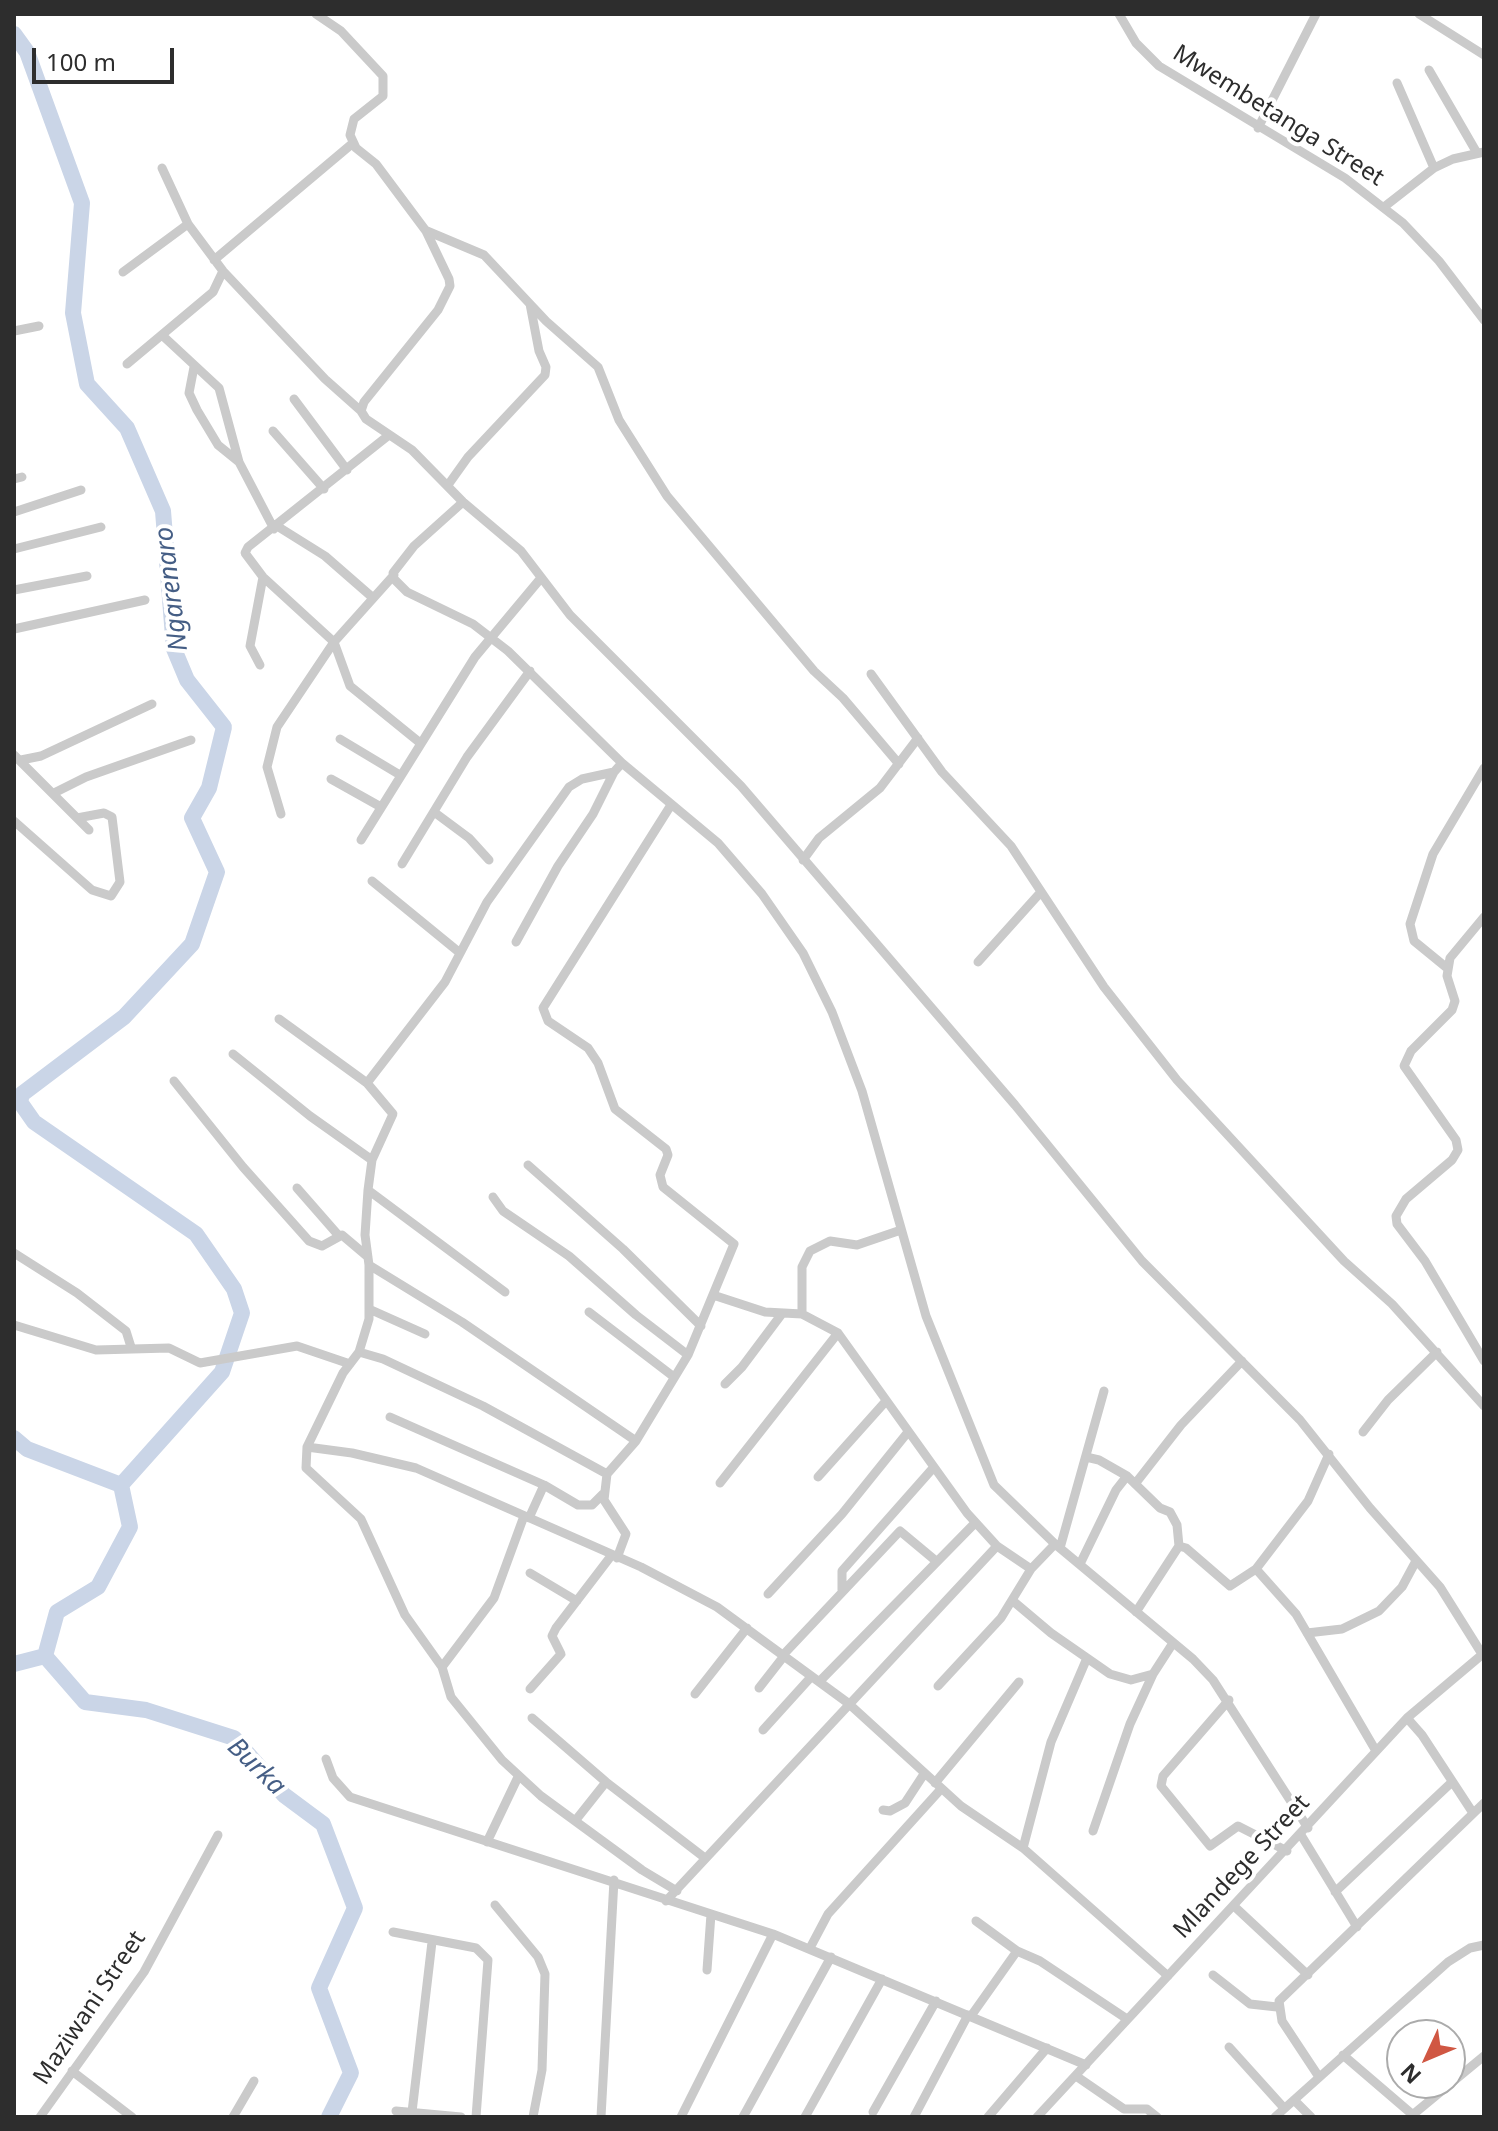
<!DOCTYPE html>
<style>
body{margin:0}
#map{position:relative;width:1498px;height:2131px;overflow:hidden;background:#fff;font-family:"Noto Sans",sans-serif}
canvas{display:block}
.frame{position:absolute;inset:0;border:16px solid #2d2d2d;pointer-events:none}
.north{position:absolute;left:1386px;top:2019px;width:80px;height:80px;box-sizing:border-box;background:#fff;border:2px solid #ababab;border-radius:50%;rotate:226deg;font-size:22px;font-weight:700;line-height:32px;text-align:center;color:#2d2d2d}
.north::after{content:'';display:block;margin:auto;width:28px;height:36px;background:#d05743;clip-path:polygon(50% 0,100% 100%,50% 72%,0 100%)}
.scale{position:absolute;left:32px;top:48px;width:142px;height:36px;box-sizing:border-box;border:4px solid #2d2d2d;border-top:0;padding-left:10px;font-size:24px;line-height:28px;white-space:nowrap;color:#2d2d2d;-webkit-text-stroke:6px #fff;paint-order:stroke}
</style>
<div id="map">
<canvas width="1498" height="2131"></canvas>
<div class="frame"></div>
<div class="north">N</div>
<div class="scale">100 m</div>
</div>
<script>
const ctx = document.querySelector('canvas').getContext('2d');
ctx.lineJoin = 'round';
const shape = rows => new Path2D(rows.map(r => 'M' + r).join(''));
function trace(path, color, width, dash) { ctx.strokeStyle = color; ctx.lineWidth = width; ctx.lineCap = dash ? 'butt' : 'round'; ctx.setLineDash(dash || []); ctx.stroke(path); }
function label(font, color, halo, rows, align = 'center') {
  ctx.font = font + ' "Noto Sans",sans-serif'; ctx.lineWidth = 8; ctx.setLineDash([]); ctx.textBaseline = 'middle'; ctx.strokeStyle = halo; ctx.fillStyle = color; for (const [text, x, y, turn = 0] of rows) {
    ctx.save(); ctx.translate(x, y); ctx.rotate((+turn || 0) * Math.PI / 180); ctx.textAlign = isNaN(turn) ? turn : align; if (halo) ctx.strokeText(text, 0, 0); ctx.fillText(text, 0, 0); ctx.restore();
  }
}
const river = shape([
 [14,34,27,52,82,203,73,313,87,384,127,428,163,511,174,649,187,680,224,727,209,788,192,818,217,872,192,944,124,1017,22,1094,20,1102,34,1122,196,1234,234,1289,242,1313,222,1372,121,1485,27,1449,14,1438],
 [121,1485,130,1527,98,1587,57,1612,45,1656,85,1702,146,1710,234,1738,284,1795,323,1824,355,1908,319,1988,351,2073,329,2117],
 [14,1664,45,1656]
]);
const minor = shape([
 [316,14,341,31,383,76,383,96,354,119,350,135,356,148,376,164,426,231,449,279,450,286,438,310,364,402,361,411,366,419,412,450,463,502,521,551,570,615,741,786,1015,1105,1142,1261,1300,1420,1370,1508,1440,1587,1482,1654],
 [1119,14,1136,43,1159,66,1345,178,1403,223,1439,261,1484,320],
 [1419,14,1484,55],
 [1429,70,1477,153],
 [1397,83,1434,168],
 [1258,128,1316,14],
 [162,168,188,224,223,271,325,379,361,411],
 [1384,207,1434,168,1453,159,1484,152],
 [427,231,484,255,546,321,598,367,619,420,667,496,814,671,843,698,899,764],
 [214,260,353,143],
 [123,272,188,224],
 [14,331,39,326],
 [163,336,219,388,239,462,274,529],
 [127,364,213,292,223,271],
 [194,367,189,393,197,410,218,445,239,462],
 [294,399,347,470],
 [273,431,324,489],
 [389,435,248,547,245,553,263,577,334,642,350,686,419,742],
 [14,479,22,477],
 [448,485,468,457,545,375,546,367,539,351,530,304],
 [463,502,414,546,393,573,394,579,407,592,473,624,508,651,622,763,718,843,762,894,803,953,832,1012,862,1091,926,1316,994,1485,1055,1544,1193,1659,1213,1680,1308,1828],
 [14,512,81,490],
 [277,526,325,556,372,597],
 [14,549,101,527],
 [14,590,87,576],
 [14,629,145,600],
 [260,665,250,646,263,577],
 [871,674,942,772,1011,846,1104,987,1177,1080,1344,1261,1392,1304,1484,1406],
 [340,739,400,775],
 [14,755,89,830],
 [21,760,41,756,152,704],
 [331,779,381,807],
 [54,793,86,777,191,740],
 [434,812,469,838,489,860],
 [281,814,267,767,277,727,334,642,394,575],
 [14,821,92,890,111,896,120,882,112,817,104,813,77,818],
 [361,840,475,657,541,578],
 [803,860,819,838,880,788,918,738],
 [402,864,467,757,530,671],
 [372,881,460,953],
 [1484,917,1450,958,1447,976,1455,1001,1452,1010,1411,1051,1404,1066,1456,1140,1458,1150,1452,1160,1406,1199,1396,1216,1397,1224,1425,1261,1484,1361],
 [516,942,558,866,593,814,614,772],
 [978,962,1040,893],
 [1447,968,1414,941,1410,924,1433,854,1484,768],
 [279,1019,367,1083,393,1114,372,1160,368,1190,365,1235,369,1265,369,1319,359,1352,343,1373,307,1447,306,1468,361,1519,405,1615,442,1667,451,1697,502,1760,541,1796,642,1870,677,1891],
 [233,1054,310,1116,372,1160],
 [174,1081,243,1167,309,1241,322,1246,342,1235,368,1257],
 [367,1083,445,982,487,902,569,787,582,779,614,772,622,763],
 [528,1165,623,1249,701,1326],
 [297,1188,339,1236],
 [368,1190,505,1292],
 [493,1197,503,1211,569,1256,636,1315,688,1355],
 [14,1253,77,1293,126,1331,131,1347],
 [369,1265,462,1322,636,1441],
 [713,1295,765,1312,802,1314,838,1333,967,1513,997,1546,1031,1569],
 [369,1309,425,1334],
 [589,1312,674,1377],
 [802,1314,802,1267,810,1251,830,1241,857,1245,901,1230],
 [14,1325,96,1350,169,1348,200,1363,297,1346,350,1364],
 [359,1352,383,1359,483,1406,607,1474],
 [725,1384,742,1367,781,1315],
 [390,1417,544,1485,578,1505,592,1505,603,1494],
 [1363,1432,1388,1400,1437,1352],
 [307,1447,352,1453,416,1468,641,1567,717,1607,848,1703,961,1806,1023,1848,1168,1976],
 [1086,1457,1099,1460,1127,1476,1160,1508,1170,1512,1177,1525,1179,1546],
 [818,1477,886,1401],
 [720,1483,838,1333],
 [1135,1484,1181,1425,1242,1361],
 [529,1518,544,1485],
 [1060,1548,1104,1391],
 [617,1558,626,1534,604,1500,607,1474,636,1441,688,1355,734,1244,663,1187,660,1175,668,1155,666,1149,615,1109,598,1063,588,1048,548,1021,543,1008,671,805],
 [1080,1564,1116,1490,1127,1476],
 [1256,1569,1296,1614,1376,1751],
 [530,1573,577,1601],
 [842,1590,842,1571,934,1467],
 [768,1594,842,1514,908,1432],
 [1013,1601,1051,1633,1110,1674,1131,1680,1153,1674],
 [1136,1612,1179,1546,1186,1548,1230,1586,1256,1569,1308,1501,1329,1454],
 [1307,1633,1342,1629,1379,1611,1402,1587,1416,1561],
 [784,1654,900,1531,936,1561],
 [442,1667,494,1598,524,1516],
 [820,1681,975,1523],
 [938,1686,1001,1618,1031,1569,1055,1544],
 [759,1688,784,1656],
 [530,1689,561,1654,552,1636,556,1628,611,1556],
 [695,1694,747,1628],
 [1229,1700,1163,1776,1161,1786,1210,1846,1238,1826,1287,1851],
 [532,1718,606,1782,705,1858],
 [1407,1718,1422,1735,1473,1813],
 [763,1730,811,1677],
 [326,1759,333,1778,350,1797,773,1934,1086,2065],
 [935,1783,1019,1682],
 [883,1810,890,1811,905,1803,924,1774],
 [575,1821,606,1782],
 [1093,1831,1130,1724,1153,1674,1173,1643],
 [1301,1835,1357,1927],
 [487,1842,518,1777],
 [1023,1848,1051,1742,1087,1658],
 [1335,1892,1452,1782],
 [666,1901,997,1546],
 [495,1905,538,1957,545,1974,542,2070,533,2117],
 [1235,1907,1308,1975],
 [976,1921,1017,1951,1040,1961,1127,2019],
 [393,1932,476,1948,488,1960,476,2117],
 [810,1948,828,1914,941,1789],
 [707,1970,711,1914],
 [1213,1975,1250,2004,1277,2007],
 [971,2016,1017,1951],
 [1229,2047,1284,2108],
 [1343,2055,1413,2115],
 [72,2071,132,2117],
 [1076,2076,1124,2109,1147,2109,1157,2117],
 [1319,2077,1282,2021,1279,2001,1484,1803],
 [1294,2100,1311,2117],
 [396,2111,461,2117],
 [412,2112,432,1942],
 [873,2112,936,2001],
 [40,2117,144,1972,218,1835],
 [233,2117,254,2081],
 [601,2117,614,1880],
 [681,2117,773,1934],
 [743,2117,831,1957],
 [805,2117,882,1979],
 [914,2117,968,2015],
 [988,2117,1047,2048],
 [1037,2117,1407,1718,1484,1653],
 [1275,2117,1448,1962,1470,1948,1484,1945],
 [1410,2117,1484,2056]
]);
const streetNames = [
 ["Mwembetanga Street",1278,116,32],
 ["Mlandege Street",1242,1867,-47],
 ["Maziwani Street",90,2008,-56]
];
const waterNames = [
 ["Ngarenaro",172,589,-97],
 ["Burka",256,1767,44]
];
trace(river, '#cad5e7', 16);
trace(minor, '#cacaca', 9);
label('24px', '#2d2d2d', '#fff', streetNames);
label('italic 26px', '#455e85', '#fff', waterNames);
</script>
